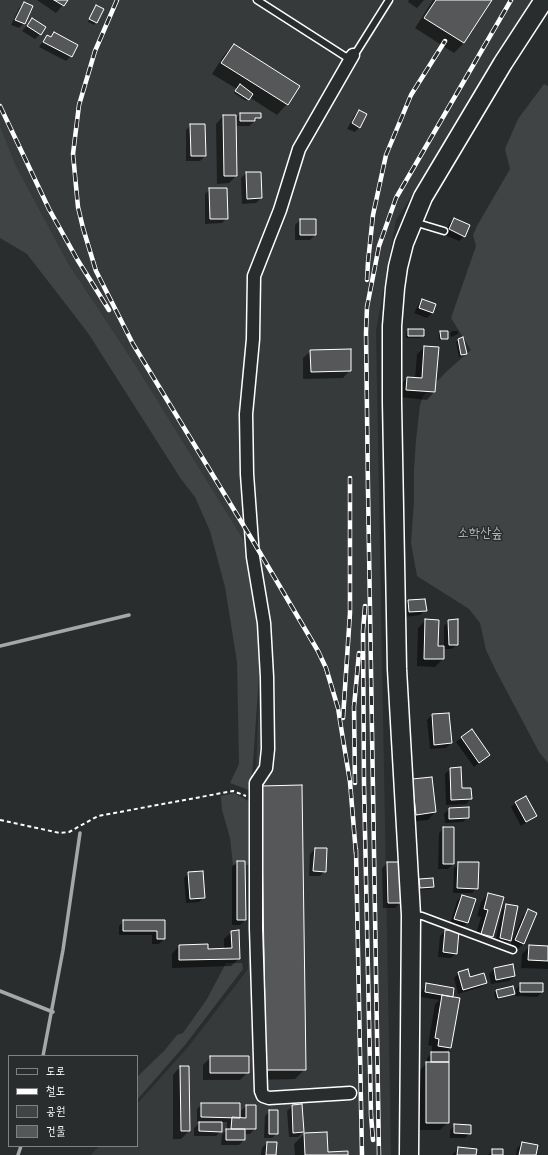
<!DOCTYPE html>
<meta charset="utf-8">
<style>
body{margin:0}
#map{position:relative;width:548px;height:1155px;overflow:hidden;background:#2a2d2e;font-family:Sriracha,"Poor Story",sans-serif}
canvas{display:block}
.legend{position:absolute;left:8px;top:1055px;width:130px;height:92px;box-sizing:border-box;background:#2a2d2e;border:1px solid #7f8182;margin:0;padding:5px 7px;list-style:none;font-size:12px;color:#fff}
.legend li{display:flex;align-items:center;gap:8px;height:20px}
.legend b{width:20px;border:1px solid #7f8182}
</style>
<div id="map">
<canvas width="548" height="1155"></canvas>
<ul class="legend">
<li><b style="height:5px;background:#2a2d2e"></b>도로</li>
<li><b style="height:5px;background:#fff"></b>철도</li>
<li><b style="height:11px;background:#414445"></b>공원</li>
<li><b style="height:11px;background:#555758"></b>건물</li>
</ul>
</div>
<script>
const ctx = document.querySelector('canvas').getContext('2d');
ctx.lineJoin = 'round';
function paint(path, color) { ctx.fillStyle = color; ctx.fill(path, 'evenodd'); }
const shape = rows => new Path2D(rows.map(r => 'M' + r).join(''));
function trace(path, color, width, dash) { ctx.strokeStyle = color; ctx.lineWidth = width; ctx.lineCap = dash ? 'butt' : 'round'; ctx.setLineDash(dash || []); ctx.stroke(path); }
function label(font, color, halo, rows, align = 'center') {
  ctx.font = font + ' Sriracha,"Poor Story",sans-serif'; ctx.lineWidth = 3; ctx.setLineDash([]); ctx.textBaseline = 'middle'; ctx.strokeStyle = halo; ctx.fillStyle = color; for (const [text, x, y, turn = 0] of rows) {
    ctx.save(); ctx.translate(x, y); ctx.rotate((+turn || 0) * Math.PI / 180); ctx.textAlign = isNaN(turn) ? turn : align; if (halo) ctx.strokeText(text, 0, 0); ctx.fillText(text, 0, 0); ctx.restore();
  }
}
const built = shape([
 [0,0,537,0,396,220,376,331,391,1155,91,1155,99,1146,137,1146,137,1104,189,1046,248,969,261,648,243,539,136,366,68,263,16,166,0,126]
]);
const green = shape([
 [544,84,548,86,548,763,539,752,495,669,486,650,480,623,469,609,417,576,411,543,414,502,414,470,416,440,420,405,423,396,446,372,471,350,451,318,476,246,473,235,477,226,510,169,505,149,518,119],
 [0,126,16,166,68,263,136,366,243,539,261,648,251,791,230,783,239,764,237,662,225,587,210,531,195,497,181,479,88,333,27,254,0,238],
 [234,793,252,803,250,865,233,865,230,838,222,810,221,796],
 [226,963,242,963,243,969,185,1045,137,1100,137,1077,164,1051,177,1035,183,1033,207,999]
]);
const shadow = shape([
 [37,0,67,0,56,13],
 [409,0,424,0,417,8,408,2],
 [433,0,491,0,464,43,454,53,415,28],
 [24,3,24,23,19,28,11,25,19,8],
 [94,9,103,10,94,25,88,22],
 [32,20,40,34,35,39,22,31],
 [54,33,71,56,66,61,39,47,47,36,49,38],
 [234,45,298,86,287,104,277,115,249,97,246,101,234,93,237,89,212,74,224,55],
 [359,111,360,127,355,132,347,129,354,116],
 [240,114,260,117,249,126,235,126,236,176,229,183,217,184,216,124,223,116,235,119],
 [191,125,205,156,200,161,186,161,186,130],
 [246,173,261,198,256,203,242,204,241,178],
 [210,189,227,218,222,223,205,224,205,194],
 [454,219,464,236,459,241,445,235,449,224],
 [300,220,315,235,310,240,295,240,295,225],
 [423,300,435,305,432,313,427,318,414,313,418,305],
 [408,330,423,336,420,338,406,338,406,332],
 [452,331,458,331,458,334,451,337,450,334],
 [441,332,447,338,445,340,439,340,439,335],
 [462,339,466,354,459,357,456,342],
 [425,347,434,392,427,400,398,397,399,386,407,378,415,379,417,354],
 [311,351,350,370,343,378,303,379,303,358],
 [408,601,425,610,420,615,404,617,403,606],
 [426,620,437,647,444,647,444,626,449,621,457,644,452,649,443,649,443,659,435,667,417,666,418,628],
 [432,715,451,743,446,748,430,749,427,720],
 [471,730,489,755,474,767,456,742],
 [460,768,461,789,471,799,466,804,446,805,445,774,450,769],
 [413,780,435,812,428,820,409,822],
 [262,787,305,1069,295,1079,256,1080],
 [516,802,536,816,521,826,511,807],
 [449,809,468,817,463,822,445,823,444,814],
 [444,828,453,864,448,869,438,869,439,833],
 [315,849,326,849,325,871,320,876,309,876,310,854],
 [237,862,245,920,240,925,232,925,232,867],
 [387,863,399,863,400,903,395,908,383,908,382,868],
 [459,863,477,888,472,893,453,893,454,868],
 [189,873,204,897,199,902,186,903,184,878],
 [420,880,433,887,431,889,418,890,418,882],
 [488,894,492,936,484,944,474,941,481,917,477,916,481,902],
 [462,896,474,900,467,923,462,928,450,924,457,901],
 [507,905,510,940,505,945,495,943,502,910],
 [528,911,523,944,518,949,510,945,523,916],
 [124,921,164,921,164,939,159,944,152,944,152,935,119,935,119,926],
 [445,931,456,953,451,958,438,957,440,936],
 [232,932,239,959,231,966,172,968,172,954,179,946,207,950,224,949,224,939],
 [530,946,548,947,548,969,521,968,522,954],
 [512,965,514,976,509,981,491,984,489,974,494,969],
 [459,973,470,978,486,982,481,987,458,994,454,978],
 [521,984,542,992,537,997,515,996,516,989],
 [427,985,453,989,451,1047,445,1053,448,1122,440,1130,419,1130,419,1071,427,1063,427,1058,432,1053,432,1046,428,1045,435,1004,439,1000,420,997,422,990],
 [497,991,514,993,496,1000,494,993],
 [211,1057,248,1072,240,1080,203,1080,203,1065],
 [180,1067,189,1131,181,1139,173,1139,173,1075],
 [202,1104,239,1119,241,1119,241,1111,246,1106,255,1129,250,1134,244,1134,244,1140,239,1145,221,1145,222,1135,227,1129,227,1122,221,1122,221,1131,216,1136,194,1136,194,1128,201,1122,197,1122,197,1109],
 [301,1105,303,1132,298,1137,289,1137,287,1111,292,1106],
 [270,1111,277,1133,272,1138,264,1138,265,1116],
 [455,1125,470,1133,465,1138,450,1138,450,1130],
 [304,1134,327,1153,347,1155,295,1155,294,1144],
 [267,1143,275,1155,261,1155,262,1148],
 [522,1143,535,1155,516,1155,517,1148],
 [459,1148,475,1155,452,1155],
 [492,1150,502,1155,488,1155]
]);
const stream = shape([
 [0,646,129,615],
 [0,991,53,1012],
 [43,1056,63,950,80,833],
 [18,1155,21,1146]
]);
const building = shape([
 [54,0,68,0,64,6,54,0],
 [436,0,492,0,464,43,424,18,436,0],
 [24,2,33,6,25,24,15,20,24,2],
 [96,5,104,9,97,23,89,19,96,5],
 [32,18,46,27,41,35,27,26,32,18],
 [54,32,78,45,72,57,43,42,47,35,51,37,54,32],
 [234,44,300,86,288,105,221,63,234,44],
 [240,84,253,94,249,100,235,91,240,84],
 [359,110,367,114,360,128,352,123,359,110],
 [240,113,261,113,261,118,255,118,255,121,240,121,240,113],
 [223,115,236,115,237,176,224,176,223,115],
 [190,124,205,124,206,156,191,156,190,124],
 [246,172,261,172,262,198,247,199,246,172],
 [209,188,227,188,228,219,210,219,209,188],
 [454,218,470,225,465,237,449,229,454,218],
 [300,219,316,219,316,235,300,235,300,219],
 [422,299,436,304,433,313,419,308,422,299],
 [408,329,424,329,424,336,408,336,408,329],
 [440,331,448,331,448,339,441,339,440,331],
 [463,337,467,354,461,355,458,339,463,337],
 [424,346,439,347,435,392,406,390,407,377,422,378,424,346],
 [351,349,351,371,311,372,310,350,351,349],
 [425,599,427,611,409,612,408,600,425,599],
 [425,619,439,620,438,646,444,646,444,659,424,659,425,619],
 [458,619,458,645,449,645,448,620,458,619],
 [449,713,452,743,434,745,432,714,449,713],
 [472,729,490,755,479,763,461,737,472,729],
 [461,767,462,788,471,788,472,799,451,800,450,768,461,767],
 [432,777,436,812,416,815,412,779,432,777],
 [302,785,306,1070,266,1070,261,786,302,785],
 [526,796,537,816,526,822,515,802,526,796],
 [469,807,469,818,449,819,449,808,469,807],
 [443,827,454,827,454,864,443,864,443,827],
 [315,848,327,848,326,872,313,871,315,848],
 [237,861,245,861,246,920,237,920,237,861],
 [387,862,400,862,401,903,388,903,387,862],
 [458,862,479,862,478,889,457,888,458,862],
 [203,871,205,898,190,899,188,872,203,871],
 [433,878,434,887,420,888,419,879,433,878],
 [488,893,504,897,493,937,481,934,488,910,484,909,488,893],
 [462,895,476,899,468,923,454,919,462,895],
 [506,904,518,906,511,941,500,938,506,904],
 [528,909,537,913,524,944,515,940,528,909],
 [123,920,165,920,165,939,157,939,157,931,123,931,123,920],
 [239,930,240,959,179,960,179,945,208,944,208,949,232,948,231,931,239,930],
 [445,930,459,931,457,954,443,952,445,930],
 [529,945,548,946,548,961,528,960,529,945],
 [513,964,515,976,496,980,494,968,513,964],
 [468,969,470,977,484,973,487,983,463,990,458,972,468,969],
 [426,983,454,988,453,997,425,992,426,983],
 [520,983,543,983,543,992,520,992,520,983],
 [513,986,515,994,498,998,496,990,513,986],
 [442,995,460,998,451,1048,438,1046,439,1039,435,1038,442,995],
 [431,1052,449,1052,449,1062,431,1062,431,1052],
 [210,1056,249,1056,249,1073,210,1073,210,1056],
 [426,1062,449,1062,449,1123,426,1123,426,1062],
 [180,1066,189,1066,190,1131,181,1131,180,1066],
 [201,1103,240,1103,240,1118,201,1117,201,1103],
 [302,1104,304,1132,293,1133,292,1105,302,1104],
 [246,1105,256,1105,256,1129,231,1129,232,1117,246,1118,246,1105],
 [269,1110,278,1110,278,1134,269,1134,269,1110],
 [199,1122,222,1122,222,1132,199,1131,199,1122],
 [454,1124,471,1125,471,1134,454,1133,454,1124],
 [226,1129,245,1129,245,1140,226,1140,226,1129],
 [327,1132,328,1152,348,1151,348,1155,305,1155,304,1133,327,1132],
 [267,1142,277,1142,276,1155,266,1155,267,1142],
 [522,1142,538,1145,536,1155,519,1155,522,1142],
 [458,1147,477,1149,476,1155,457,1155,458,1147],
 [492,1149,503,1149,503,1155,492,1155,492,1149]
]);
const path = shape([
 [0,820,60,833,69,832,98,816,233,791,246,796]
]);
const lane = shape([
 [257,0,346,57,357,51,389,0],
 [414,222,444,231],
 [413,915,422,916,513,950]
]);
const street = shape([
 [350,1093,269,1098,263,1096,261,1091,256,928,256,783,266,768,268,749,267,677,264,623,253,557,247,474,246,414,253,339,254,276,280,210,299,149,353,55]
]);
const secondary = shape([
 [409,1155,411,915,397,669,392,402,392,326,395,288,398,267,404,243,423,197,503,63,544,0]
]);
const rail = shape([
 [117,0,95,51,79,105,73,154,78,207,83,228,96,271,133,344,253,541,318,651,326,668,338,708,342,733,350,782,356,854],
 [0,106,49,209,77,259,109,310],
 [367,280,368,262,373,215,386,155,411,95,445,41],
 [365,606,363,631,364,784,371,1115,373,1140],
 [343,718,350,613,350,478],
 [355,783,354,707,359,653],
 [356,849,362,1155],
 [379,1155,368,489,366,333,367,307,379,246,396,198,511,0]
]);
const parkNames = [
 ["소학산숲",480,533]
];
paint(built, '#373a3b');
paint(green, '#414445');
paint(shadow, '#0007');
trace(stream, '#a6a7a7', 3.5);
paint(building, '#555758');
trace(building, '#fff', 1);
trace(lane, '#fff', 9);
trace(street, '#fff', 15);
trace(secondary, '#fff', 21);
trace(path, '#fff', 2, [4, 3]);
trace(lane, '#2a2d2e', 6);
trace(street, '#2a2d2e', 12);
trace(secondary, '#2a2d2e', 18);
trace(rail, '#fff', 4.5);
trace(rail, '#2a2d2e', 3, [9]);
label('14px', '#b3b4b5', '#2a2d2e', parkNames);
</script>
